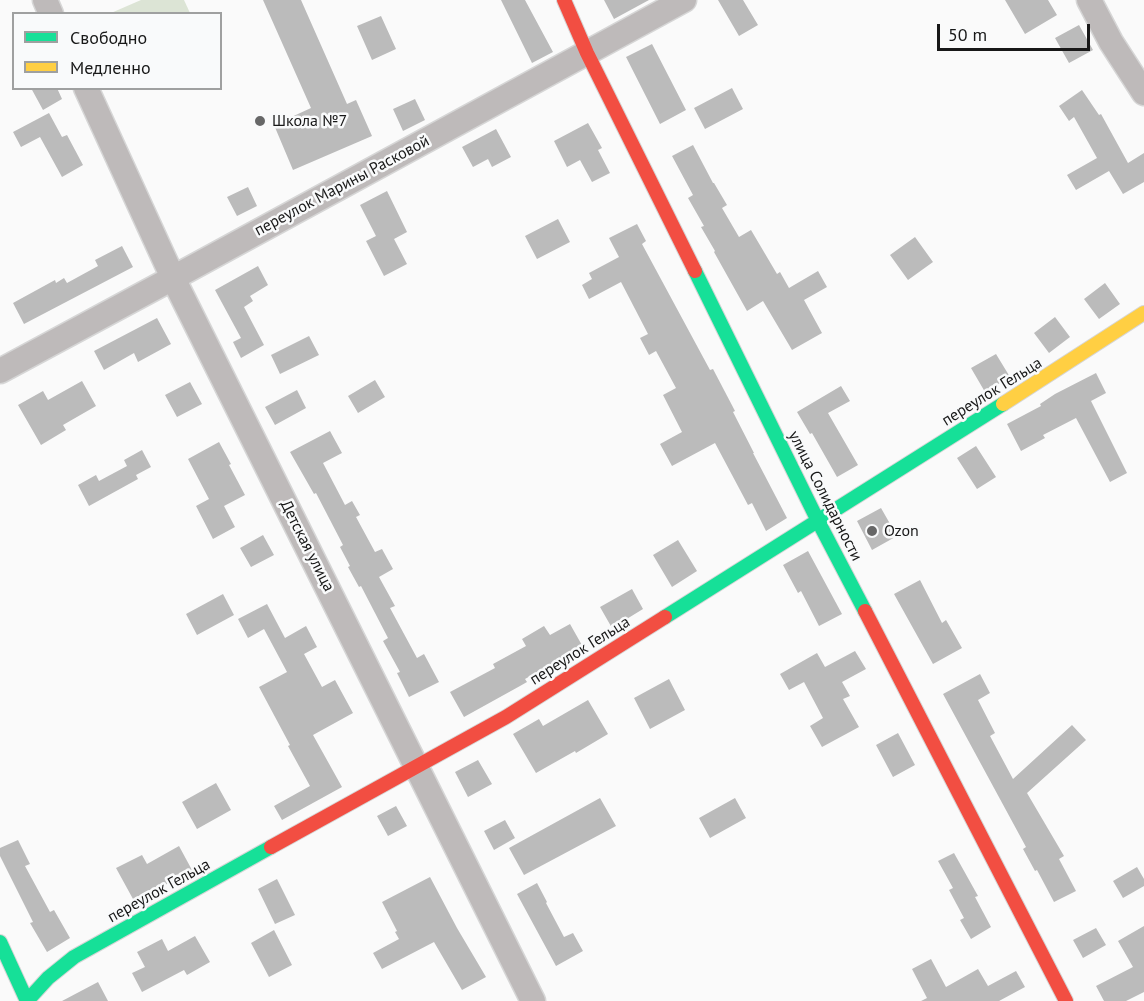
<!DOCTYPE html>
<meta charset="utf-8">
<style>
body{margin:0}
#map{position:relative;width:1144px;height:1001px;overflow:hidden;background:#fafafa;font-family:"PT Sans",sans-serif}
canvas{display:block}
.legend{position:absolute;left:12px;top:12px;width:210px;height:78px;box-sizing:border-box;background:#f9fafb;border:2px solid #9fa0a0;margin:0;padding:8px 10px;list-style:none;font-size:18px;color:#181818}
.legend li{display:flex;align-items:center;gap:12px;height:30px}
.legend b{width:30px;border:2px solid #9fa0a0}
.scale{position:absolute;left:937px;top:24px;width:153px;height:27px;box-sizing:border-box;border:3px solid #181818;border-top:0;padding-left:8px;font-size:18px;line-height:21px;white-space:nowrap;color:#181818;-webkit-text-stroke:4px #f9fafb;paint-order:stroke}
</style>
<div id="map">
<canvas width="1144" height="1001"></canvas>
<ul class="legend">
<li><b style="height:8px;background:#16e098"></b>Свободно</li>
<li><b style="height:8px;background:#ffcf43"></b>Медленно</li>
</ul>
<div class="scale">50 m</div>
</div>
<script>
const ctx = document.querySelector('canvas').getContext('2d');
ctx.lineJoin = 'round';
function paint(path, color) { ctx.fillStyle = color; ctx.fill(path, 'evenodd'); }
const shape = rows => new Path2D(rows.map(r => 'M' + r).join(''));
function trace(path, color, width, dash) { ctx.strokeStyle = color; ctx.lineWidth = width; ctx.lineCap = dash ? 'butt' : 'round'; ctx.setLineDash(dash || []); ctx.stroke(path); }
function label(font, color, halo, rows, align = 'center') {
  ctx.font = font + ' "PT Sans",sans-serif'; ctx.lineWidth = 5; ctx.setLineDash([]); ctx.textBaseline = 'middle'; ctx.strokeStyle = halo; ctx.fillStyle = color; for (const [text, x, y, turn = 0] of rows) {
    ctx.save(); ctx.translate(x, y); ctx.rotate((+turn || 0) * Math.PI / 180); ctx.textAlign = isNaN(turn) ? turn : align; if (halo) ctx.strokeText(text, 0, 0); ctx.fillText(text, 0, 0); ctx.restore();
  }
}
const green = shape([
 [141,0,184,0,190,13,111,13]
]);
const building = shape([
 [263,0,301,0,347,104,356,100,372,136,293,170,274,125,311,108],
 [501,0,525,0,553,52,532,63],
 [604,0,649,0,614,19],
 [718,0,743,0,758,25,739,36],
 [1005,0,1048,0,1057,15,1025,34],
 [381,16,396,49,372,60,357,26],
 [1079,25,1093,50,1069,63,1055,38],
 [652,44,686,110,660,124,626,57],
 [31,88,57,88,62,99,43,110],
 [732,88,743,109,705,129,694,108],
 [1082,90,1099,115,1101,114,1128,163,1144,153,1144,182,1123,194,1109,171,1076,190,1067,175,1097,158,1074,117,1069,121,1059,106],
 [415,99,425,120,403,131,393,109],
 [49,113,62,137,67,135,83,165,62,177,40,137,21,147,13,132],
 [588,123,602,148,598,150,610,173,592,182,580,160,567,167,554,141],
 [496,129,511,157,492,167,488,159,473,167,462,147],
 [693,145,713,183,714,183,727,205,722,208,739,237,751,230,777,274,780,272,789,288,818,271,827,287,804,300,822,333,792,350,763,301,747,311,714,252,715,251,701,227,704,226,688,198,693,195,672,156],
 [248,187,257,206,237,216,227,197],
 [387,191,407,232,394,239,407,264,384,276,366,241,376,236,360,205],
 [558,219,570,242,537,259,525,236],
 [637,224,646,241,642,244,710,370,713,369,735,411,733,412,754,453,753,453,787,518,766,531,752,503,748,505,715,443,672,466,660,444,682,432,663,395,676,388,656,351,649,355,640,338,648,334,621,282,589,299,582,285,592,279,589,273,619,257,609,238],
 [915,237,933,262,908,280,890,255],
 [122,246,133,267,24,324,13,303,55,280,56,283,64,278,67,283,98,266,95,260],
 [258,266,268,285,250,296,253,301,244,307,264,345,241,358,233,342,241,338,215,290],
 [1105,283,1120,304,1099,319,1084,299],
 [1055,317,1070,337,1049,353,1034,333],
 [157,318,171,344,138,362,134,353,104,370,94,351],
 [309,336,319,355,280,374,271,355],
 [996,354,1010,377,985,392,971,368],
 [1096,373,1106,393,1091,401,1127,473,1110,482,1076,418,1043,435,1045,438,1021,451,1007,424,1041,406,1040,404,1055,394],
 [375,380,385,397,358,413,348,396],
 [82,381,96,406,63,425,66,430,41,445,18,405,43,391,48,400],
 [190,382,202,404,177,417,165,395],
 [841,386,850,401,828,413,858,465,837,477,812,433,810,434,797,412],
 [297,390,306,408,275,425,265,407],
 [330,431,342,453,323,463,345,505,352,501,360,515,356,517,375,552,382,549,393,569,379,577,395,606,390,608,417,658,424,654,439,682,409,697,397,673,400,672,383,641,388,638,361,586,359,587,348,567,350,566,340,547,343,545,316,493,314,494,290,452],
 [219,442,231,464,229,465,245,495,224,506,235,527,213,539,196,506,209,499,188,459],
 [976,446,996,477,977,489,957,458],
 [142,450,151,467,136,475,138,479,89,506,78,485,96,475,99,481,127,466,124,460],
 [881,508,897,536,872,550,857,521],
 [263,535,274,555,251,567,240,548],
 [678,540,697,571,672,587,653,555],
 [808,551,842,614,819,626,801,591,798,593,783,565],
 [920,580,942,623,946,620,962,648,933,664,894,594],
 [632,589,643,609,612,628,600,607],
 [223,594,234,615,197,635,186,614],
 [267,604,285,638,306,626,317,647,304,654,322,687,335,680,353,713,313,735,342,787,282,820,274,806,310,786,288,746,290,745,259,687,287,672,264,629,248,638,238,619],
 [570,624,583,647,525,679,527,682,520,686,464,717,450,692,495,668,493,664,526,646,522,639,544,626,550,635],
 [855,651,866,669,842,682,850,696,843,699,859,727,822,747,810,726,823,718,804,682,789,690,780,674,817,653,825,667],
 [980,674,990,693,978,700,995,733,990,736,1013,779,1072,725,1086,740,1027,793,1064,856,1059,859,1076,891,1054,902,1037,870,1035,871,1023,849,1026,847,943,694],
 [669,679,685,710,650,729,634,698],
 [588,700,608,734,576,753,575,751,536,773,513,734,539,719,543,726],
 [898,733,915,765,893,777,876,745],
 [478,760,492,784,468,797,455,772],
 [216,783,231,810,197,829,182,802],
 [600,798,616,826,524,875,509,848],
 [735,798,746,818,710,838,699,818],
 [396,806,407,826,388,836,377,816],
 [505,820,515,838,494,850,484,831],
 [18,840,30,864,25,866,50,912,54,910,70,938,47,952,30,923,33,922,0,856,0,848],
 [179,846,192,870,149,894,148,891,133,899,116,868,142,855,147,864],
 [954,853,978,896,975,897,991,927,971,939,960,920,964,918,949,890,953,888,938,861],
 [1137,867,1144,879,1144,886,1123,898,1113,881],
 [430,877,457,928,486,977,462,990,434,942,382,969,373,953,399,939,395,932,397,931,382,902],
 [277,879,295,915,275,924,258,889],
 [537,883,547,902,546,903,564,937,573,933,583,951,556,966,517,894],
 [1144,926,1144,992,1126,1001,1104,1001,1096,986,1133,967,1118,941],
 [1096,928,1106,945,1083,958,1073,940],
 [274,930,292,965,269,977,251,943],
 [195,936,210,962,187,975,184,970,142,992,132,973,145,967,137,952,162,939,168,951],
 [931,959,946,987,978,969,988,986,1016,971,1025,987,999,1001,921,1001,927,998,912,969],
 [98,982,108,1001,62,1001]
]);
const street = shape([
 [45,0,51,14],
 [1089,0,1111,42,1144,93],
 [86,88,173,278,533,1001],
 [0,371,173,278,684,0]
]);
const fast = shape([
 [695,271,818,521,865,611],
 [665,617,1003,404],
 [0,942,27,1001,48,978,74,957,271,847]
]);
const slow = shape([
 [1003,404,1144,313]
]);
const jam = shape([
 [564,0,587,53,695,271],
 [865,611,1066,1001],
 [271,847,506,717,665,617]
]);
const markers = [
 [260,121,6,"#676767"],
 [872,531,6,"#676767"]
];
const poiNames = [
 ["Школа №7",272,121],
 ["Ozon",884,531]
];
const streetNames = [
 ["переулок Марины Расковой",342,186,-28],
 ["переулок Гельца",992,392,-32],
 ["улица Солидарности",825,496,63],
 ["Детская улица",307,546,63],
 ["переулок Гельца",580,651,-32],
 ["переулок Гельца",159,891,-29]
];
paint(green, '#dce4d5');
paint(building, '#bbb');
trace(street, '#d6d6d6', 27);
trace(fast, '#d6d6d6', 16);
trace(slow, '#d6d6d6', 16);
trace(jam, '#d6d6d6', 16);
trace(street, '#bebaba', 24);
trace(fast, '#16e098', 14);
trace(slow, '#ffcf43', 14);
trace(jam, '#f24e42', 14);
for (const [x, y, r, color] of markers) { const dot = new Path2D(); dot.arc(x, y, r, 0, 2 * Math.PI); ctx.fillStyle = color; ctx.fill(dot); trace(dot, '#f9fafb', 2); }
label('16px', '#181818', '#f9fafb', poiNames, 'left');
label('16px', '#181818', '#f9fafb', streetNames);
</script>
